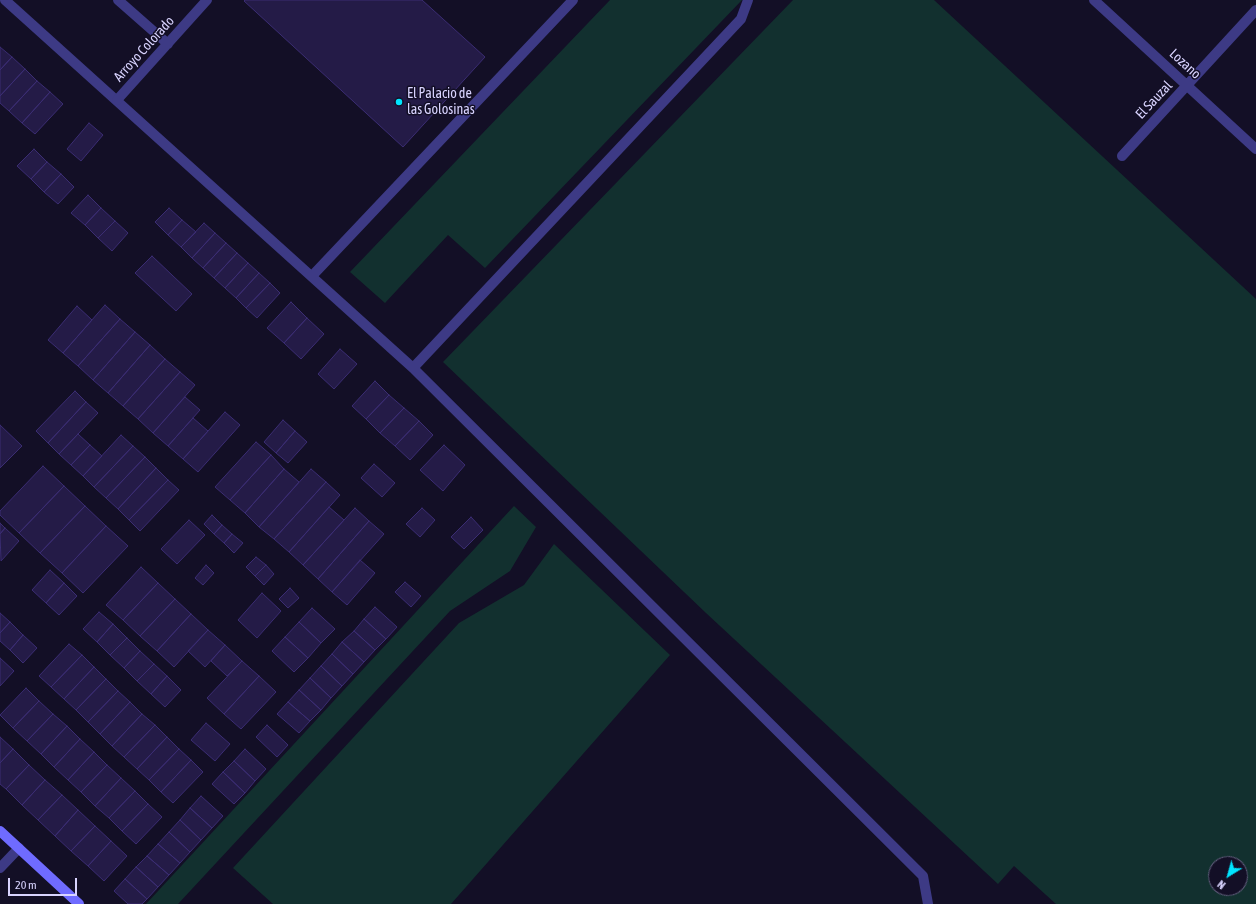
<!DOCTYPE html>
<style>
body{margin:0}
#map{position:relative;width:1256px;height:904px;overflow:hidden;background:#130f26;font-family:"Asap Condensed",sans-serif}
canvas{display:block}
.north{position:absolute;left:1208px;top:856px;width:40px;height:40px;box-sizing:border-box;background:#130f26;border:1px solid #625e7d;border-radius:50%;rotate:217deg;font-size:11px;font-weight:700;line-height:16px;text-align:center;color:#d9d4ff}
.north::after{content:'';display:block;margin:auto;width:14px;height:18px;background:#00e5ff;clip-path:polygon(50% 0,100% 100%,50% 72%,0 100%)}
.scale{position:absolute;left:8px;top:878px;width:69px;height:18px;box-sizing:border-box;border:2px solid #d9d4ff;border-top:0;padding-left:5px;font-size:12px;line-height:14px;white-space:nowrap;color:#d9d4ff;-webkit-text-stroke:3px #130f26;paint-order:stroke}
</style>
<div id="map">
<canvas width="1256" height="904"></canvas>
<div class="north">N</div>
<div class="scale">20 m</div>
</div>
<script>
const ctx = document.querySelector('canvas').getContext('2d');
ctx.lineJoin = 'round';
function paint(path, color) { ctx.fillStyle = color; ctx.fill(path, 'evenodd'); }
const shape = rows => new Path2D(rows.map(r => 'M' + r).join(''));
function trace(path, color, width, dash) { ctx.strokeStyle = color; ctx.lineWidth = width; ctx.lineCap = dash ? 'butt' : 'round'; ctx.setLineDash(dash || []); ctx.stroke(path); }
function label(font, color, halo, rows, align = 'center') {
  ctx.font = font + ' "Asap Condensed",sans-serif'; ctx.lineWidth = 3; ctx.setLineDash([]); ctx.textBaseline = 'middle'; ctx.strokeStyle = halo; ctx.fillStyle = color; for (const [text, x, y, turn = 0] of rows) {
    ctx.save(); ctx.translate(x, y); ctx.rotate((+turn || 0) * Math.PI / 180); ctx.textAlign = isNaN(turn) ? turn : align; if (halo) ctx.strokeText(text, 0, 0); ctx.fillText(text, 0, 0); ctx.restore();
  }
}
const green = shape([
 [610,0,742,0,485,268,448,235,385,303,350,272],
 [793,0,934,0,1256,299,1256,904,1056,904,1014,866,998,884,706,613,443,362],
 [1216,864,1240,864,1240,888,1216,888],
 [514,506,536,527,510,571,450,611,178,904,146,904],
 [554,544,670,655,451,904,273,904,233,868,459,623,524,585]
]);
const building = shape([
 [245,0,422,0,485,57,403,147,244,1,245,0],
 [0,47,12,57,0,70,0,47],
 [12,57,25,69,0,96,0,70,12,57],
 [25,69,37,81,9,111,0,103,0,96,25,69],
 [37,81,50,92,22,123,9,111,37,81],
 [50,92,63,104,35,134,22,123,50,92],
 [89,123,103,135,81,161,67,149,89,123],
 [34,149,47,162,31,179,17,166,34,149],
 [47,162,61,174,44,192,31,179,47,162],
 [61,174,74,187,58,204,44,192,61,174],
 [88,195,101,208,85,225,71,213,88,195],
 [101,208,115,221,98,238,85,225,101,208],
 [169,208,182,220,168,235,155,222,169,208],
 [182,220,196,232,181,247,168,235,182,220],
 [115,221,128,233,112,251,98,238,115,221],
 [204,223,215,233,192,258,181,247,204,223],
 [215,233,226,243,203,268,192,258,215,233],
 [226,243,237,253,214,278,203,268,226,243],
 [237,253,248,263,225,288,214,278,237,253],
 [152,256,192,294,176,311,135,273,152,256],
 [248,263,259,273,236,298,225,288,248,263],
 [259,273,270,283,246,308,236,298,259,273],
 [270,283,280,293,257,318,246,308,270,283],
 [291,302,307,318,284,343,267,328,291,302],
 [105,305,120,319,78,366,63,353,105,305],
 [77,306,92,320,63,353,48,340,77,306],
 [307,318,324,334,301,359,284,343,307,318],
 [120,319,135,332,93,380,78,366,120,319],
 [135,332,150,345,108,393,93,380,135,332],
 [150,345,165,359,123,406,108,393,150,345],
 [340,349,357,364,334,389,318,374,340,349],
 [165,359,180,372,138,419,123,406,165,359],
 [180,372,195,385,153,433,138,419,180,372],
 [375,381,389,395,366,419,352,406,375,381],
 [75,391,86,402,48,443,36,431,75,391],
 [389,395,404,408,380,433,366,419,389,395],
 [185,397,200,410,168,446,153,433,185,397],
 [86,402,98,413,59,454,48,443,86,402],
 [404,408,419,421,395,446,380,433,404,408],
 [225,412,240,425,198,472,183,459,225,412],
 [193,418,208,431,183,459,168,446,193,418],
 [283,420,295,431,276,453,264,442,283,420],
 [419,421,433,435,410,460,395,446,419,421],
 [0,425,22,446,0,468,0,425],
 [295,431,307,442,288,463,276,453,295,431],
 [78,434,90,445,71,465,59,454,78,434],
 [121,435,133,446,94,487,83,476,121,435],
 [256,442,271,455,230,500,215,487,256,442],
 [90,445,102,456,83,476,71,465,90,445],
 [444,445,465,465,443,491,420,470,444,445],
 [133,446,145,457,106,498,94,487,133,446],
 [271,455,284,469,245,513,230,500,271,455],
 [145,457,156,468,118,509,106,498,145,457],
 [374,464,395,483,382,497,361,478,374,464],
 [43,466,64,486,19,533,0,515,0,511,43,466],
 [156,468,168,480,129,520,118,509,156,468],
 [284,469,299,482,259,527,245,513,284,469],
 [311,469,326,482,274,539,259,527,311,469],
 [168,480,179,490,140,531,129,520,168,480],
 [326,482,340,495,289,552,274,539,326,482],
 [64,486,85,506,40,553,19,533,64,486],
 [85,506,106,526,62,573,40,553,85,506],
 [329,507,344,520,303,565,289,552,329,507],
 [355,508,369,521,318,579,303,565,355,508],
 [422,508,435,520,420,537,406,524,422,508],
 [212,515,222,525,214,534,204,524,212,515],
 [471,517,483,530,464,549,451,537,471,517],
 [189,520,205,535,177,564,161,549,189,520],
 [369,521,384,534,332,592,318,579,369,521],
 [0,523,5,528,0,534,0,523],
 [222,525,232,534,224,543,214,534,222,525],
 [106,526,128,546,83,593,62,573,106,526],
 [5,528,19,541,1,561,0,534,5,528],
 [232,534,243,543,234,553,224,543,232,534],
 [256,557,266,565,255,576,246,567,256,557],
 [360,560,375,573,347,605,332,592,360,560],
 [206,565,214,573,203,585,195,578,206,565],
 [266,565,274,574,264,585,255,576,266,565],
 [141,567,158,583,123,620,106,605,141,567],
 [50,570,64,583,46,603,32,590,50,570],
 [405,582,421,596,411,607,395,592,405,582],
 [64,583,77,596,59,615,46,603,64,583],
 [158,583,175,599,140,636,123,620,158,583],
 [290,588,299,598,288,608,279,599,290,588],
 [262,593,281,611,257,638,238,620,262,593],
 [175,599,191,614,157,651,140,636,175,599],
 [375,607,397,627,386,639,364,619,375,607],
 [312,608,335,629,321,643,299,622,312,608],
 [99,612,113,624,97,642,83,629,99,612],
 [0,613,10,622,0,633,0,613],
 [191,614,208,630,174,667,157,651,191,614],
 [364,619,386,639,375,650,354,631,364,619],
 [10,622,23,635,10,650,0,641,0,633,10,622],
 [299,622,321,643,308,658,285,637,299,622],
 [113,624,127,638,110,655,97,642,113,624],
 [208,630,225,645,205,667,188,651,208,630],
 [354,631,375,650,364,662,342,642,354,631],
 [23,635,37,648,23,663,10,650,23,635],
 [285,637,308,658,294,672,272,651,285,637],
 [127,638,140,651,124,668,110,655,127,638],
 [342,642,364,662,353,674,332,654,342,642],
 [69,644,82,655,51,687,39,676,69,644],
 [225,645,242,661,227,676,211,661,225,645],
 [140,651,154,664,137,681,124,668,140,651],
 [332,654,353,674,342,686,321,666,332,654],
 [82,655,94,667,64,699,51,687,82,655],
 [0,658,14,671,0,686,0,658],
 [242,661,259,676,224,714,207,698,242,661],
 [154,664,167,676,151,694,137,681,154,664],
 [321,666,342,686,331,698,310,678,321,666],
 [94,667,106,679,76,710,64,699,94,667],
 [167,676,181,690,165,707,151,694,167,676],
 [259,676,276,692,241,729,224,714,259,676],
 [310,678,331,698,321,710,299,690,310,678],
 [106,679,118,691,88,722,76,710,106,679],
 [26,688,39,701,13,728,0,715,26,688],
 [299,690,321,710,310,721,288,702,299,690],
 [118,691,130,702,100,734,88,722,118,691],
 [39,701,53,714,27,741,13,728,39,701],
 [130,702,142,714,112,746,100,734,130,702],
 [288,702,310,721,299,733,277,714,288,702],
 [53,714,67,726,41,754,27,741,53,714],
 [142,714,155,725,124,757,112,746,142,714],
 [206,723,230,744,215,761,191,740,206,723],
 [155,725,167,737,137,769,124,757,155,725],
 [267,725,288,745,277,757,256,737,267,725],
 [67,726,80,739,54,767,41,754,67,726],
 [0,737,13,749,0,763,0,737],
 [167,737,179,749,149,780,137,769,167,737],
 [80,739,94,752,68,780,54,767,80,739],
 [13,749,29,765,6,789,0,784,0,763,13,749],
 [179,749,191,760,161,792,149,780,179,749],
 [245,749,266,769,255,781,234,761,245,749],
 [94,752,107,765,81,792,68,780,94,752],
 [191,760,203,772,173,803,161,792,191,760],
 [234,761,255,781,245,793,223,772,234,761],
 [29,765,45,780,22,805,6,789,29,765],
 [107,765,121,778,95,806,81,792,107,765],
 [223,772,245,793,234,804,212,784,223,772],
 [121,778,135,791,109,818,95,806,121,778],
 [45,780,62,795,38,820,22,805,45,780],
 [135,791,148,804,122,831,109,818,135,791],
 [62,795,78,810,55,836,38,820,62,795],
 [201,796,223,816,212,828,190,808,201,796],
 [148,804,162,817,136,844,122,831,148,804],
 [190,808,212,828,201,840,180,820,190,808],
 [78,810,95,826,71,851,55,836,78,810],
 [180,820,201,840,190,852,169,832,180,820],
 [95,826,111,841,88,866,71,851,95,826],
 [169,832,190,852,180,863,158,844,169,832],
 [111,841,127,856,104,881,88,866,111,841],
 [158,844,180,863,169,875,147,856,158,844],
 [147,856,169,875,158,887,136,867,147,856],
 [136,867,158,887,147,899,125,879,136,867],
 [125,879,147,899,142,904,128,904,114,891,125,879]
]);
const lane = shape([
 [5,0,413,368,923,876,928,904],
 [312,276,573,0],
 [413,368,741,19,748,0]
]);
const street = shape([
 [118,0,168,44],
 [1094,0,1256,149],
 [117,100,207,0],
 [1122,156,1256,10],
 [0,868,19,848]
]);
const secondary = shape([
 [0,831,79,904]
]);
const markers = [
 [399,102,4,"#00e5ff"]
];
const streetNames = [
 ["Arroyo Colorado",144,49,-48],
 ["Lozano",1185,64,42],
 ["El Sauzal",1154,100,-47]
];
const poiNames = [
 ["El Palacio de",407,94],
 ["las Golosinas",407,110]
];
paint(green, '#12302f');
paint(building, '#241b47');
trace(building, '#3b2d73', 1);
trace(lane, '#3d3a85', 10);
trace(street, '#3d3a85', 10);
trace(secondary, '#6f6bff', 10);
for (const [x, y, r, color] of markers) { const dot = new Path2D(); dot.arc(x, y, r, 0, 2 * Math.PI); ctx.fillStyle = color; ctx.fill(dot); trace(dot, '#130f26', 1.5); }
label('14px', '#d9d4ff', '#130f26', streetNames);
label('14px', '#d9d4ff', '#130f26', poiNames, 'left');
</script>
